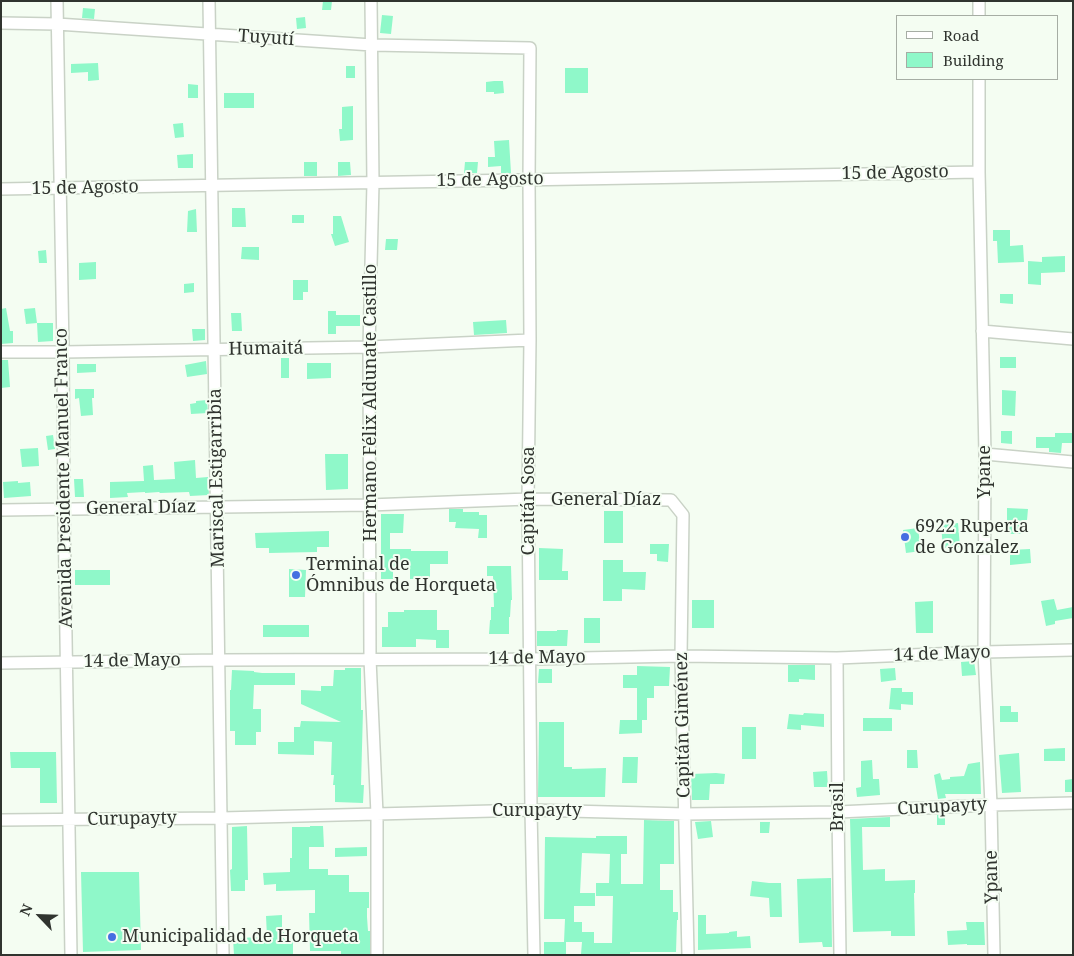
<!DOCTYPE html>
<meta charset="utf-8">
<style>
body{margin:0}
#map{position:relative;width:1074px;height:956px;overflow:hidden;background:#f4fdf2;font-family:"Noto Serif",serif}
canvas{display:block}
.frame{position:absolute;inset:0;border:2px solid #30342f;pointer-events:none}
.legend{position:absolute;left:896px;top:15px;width:162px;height:65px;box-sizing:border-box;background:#f4fdf2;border:1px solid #a6ada4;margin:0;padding:6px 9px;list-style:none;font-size:15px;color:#30342f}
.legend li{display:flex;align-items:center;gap:10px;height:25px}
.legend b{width:25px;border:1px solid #a6ada4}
.north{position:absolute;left:15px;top:891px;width:50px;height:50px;-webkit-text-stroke:4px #f4fdf2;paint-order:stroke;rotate:294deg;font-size:14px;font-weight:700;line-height:20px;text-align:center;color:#30342f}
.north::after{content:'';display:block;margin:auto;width:18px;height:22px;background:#30342f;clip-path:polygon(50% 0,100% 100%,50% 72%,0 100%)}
</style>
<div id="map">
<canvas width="1074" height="956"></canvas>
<div class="frame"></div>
<ul class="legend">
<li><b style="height:6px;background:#fff"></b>Road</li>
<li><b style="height:14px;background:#8ff8c9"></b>Building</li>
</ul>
<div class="north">N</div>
</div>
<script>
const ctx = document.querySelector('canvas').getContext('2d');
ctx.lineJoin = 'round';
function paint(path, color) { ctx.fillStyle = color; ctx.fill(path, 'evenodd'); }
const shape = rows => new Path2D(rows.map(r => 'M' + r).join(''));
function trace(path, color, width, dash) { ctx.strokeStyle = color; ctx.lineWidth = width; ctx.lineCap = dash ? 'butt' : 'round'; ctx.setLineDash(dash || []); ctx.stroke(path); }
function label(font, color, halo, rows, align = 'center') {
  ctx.font = font + ' "Noto Serif",serif'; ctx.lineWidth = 4; ctx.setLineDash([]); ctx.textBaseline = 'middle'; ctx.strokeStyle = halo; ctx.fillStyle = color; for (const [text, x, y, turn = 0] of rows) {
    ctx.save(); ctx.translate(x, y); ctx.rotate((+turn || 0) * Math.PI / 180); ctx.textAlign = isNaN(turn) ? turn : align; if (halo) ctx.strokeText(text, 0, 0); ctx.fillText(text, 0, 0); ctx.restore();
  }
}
const building = shape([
 [323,1,332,1,331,10,322,10],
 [83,8,95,9,94,19,82,18],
 [382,15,393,16,391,34,380,33],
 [305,17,306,28,297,29,296,18],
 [98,63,99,80,88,81,88,72,71,73,71,64],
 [346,66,355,66,355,78,346,78],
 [565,68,588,68,588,93,565,93],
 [494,81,503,81,504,93,494,94,494,92,486,92,486,82],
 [188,84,198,85,198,98,188,98],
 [224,93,254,93,254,108,224,108],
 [353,106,353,140,340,141,339,129,342,129,342,107],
 [183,123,184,137,175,138,173,124],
 [509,140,511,173,501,173,501,166,488,167,488,157,495,157,494,141],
 [193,154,193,168,178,168,177,155],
 [304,162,317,162,317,176,304,176],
 [338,162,350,162,351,175,338,176],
 [465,162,478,162,477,173,464,173],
 [232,208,245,208,246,227,232,227],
 [196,209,197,232,187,232,188,211],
 [292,215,304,215,304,223,292,223],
 [333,216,341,216,349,242,335,246,331,234,333,234],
 [993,230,1010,230,1010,246,1023,245,1024,262,998,263,997,241,993,241],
 [386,239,398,239,397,250,385,250],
 [242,247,259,247,259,260,241,259],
 [46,250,47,263,39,263,38,251],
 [1065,256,1065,272,1041,273,1041,285,1028,284,1028,261,1042,262,1042,257],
 [96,262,96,279,79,280,79,263],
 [293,280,308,280,308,292,303,292,303,300,293,300],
 [194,283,194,292,184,293,184,284],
 [1000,294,1013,294,1013,304,1000,303],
 [6,308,10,331,13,331,13,343,1,344,1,309],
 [35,308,37,323,26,324,24,309],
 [328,311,336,311,336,315,360,315,360,326,336,326,336,334,328,334],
 [231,313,241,313,242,331,232,331],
 [506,320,507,333,474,335,473,322],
 [37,323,53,323,53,341,38,342],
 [192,329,205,329,205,340,193,341],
 [1000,357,1016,357,1016,368,1000,368],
 [281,358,289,358,289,378,281,378],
 [1,360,8,360,10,387,1,388],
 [206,361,207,374,187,377,185,365],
 [307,363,331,363,331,378,307,379],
 [77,364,96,364,96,372,77,373],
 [75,389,94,389,94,398,92,398,93,415,81,416,79,398,75,399],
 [1002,390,1016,391,1015,416,1002,415],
 [207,400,208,413,191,414,190,404,196,403,196,401],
 [1001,431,1012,431,1012,444,1001,443],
 [1055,433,1073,433,1073,443,1062,443,1061,453,1049,452,1049,448,1036,448,1036,437,1055,437],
 [53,435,55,449,48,450,46,436],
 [38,448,39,466,22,467,20,449],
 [325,454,348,454,348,489,326,490],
 [195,460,196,478,208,477,209,495,190,496,189,492,160,493,159,492,145,493,145,492,127,493,128,497,110,498,110,482,144,481,143,466,153,465,154,480,175,479,174,462],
 [74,479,83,479,84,497,75,497],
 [18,481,18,483,30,482,31,496,4,498,3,482],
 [1007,508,1028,509,1027,520,1022,520,1022,534,1007,534],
 [449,509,463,509,463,512,479,512,479,515,487,515,487,538,478,538,479,529,455,528,456,522,449,522],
 [604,511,623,511,623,543,604,543],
 [381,514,404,514,403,533,390,533,390,549,411,549,411,551,448,551,448,564,430,564,430,579,410,579,410,570,393,570,393,579,381,579],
 [958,523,960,547,943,548,941,525],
 [918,528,921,551,906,553,903,530],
 [329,531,329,547,317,547,317,552,269,553,269,548,256,548,255,533],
 [650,544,669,544,668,562,657,561,657,554,650,554],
 [539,548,563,549,562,571,568,571,568,580,539,580],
 [1030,549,1031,563,1010,565,1010,550],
 [603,560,623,560,623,572,646,572,645,590,622,589,622,601,603,601],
 [487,566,511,566,512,600,511,600,510,617,509,617,509,634,489,634,490,620,491,620,491,607,494,607,493,576,487,576],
 [289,569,306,570,305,597,289,597],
 [75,570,110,570,110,585,75,585],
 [1054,599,1057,610,1073,607,1073,618,1055,621,1055,624,1046,626,1041,601],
 [692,600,714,600,714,628,692,628],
 [933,601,933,633,916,633,915,602],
 [404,610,437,610,437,630,449,630,449,648,436,648,436,640,416,639,416,647,382,647,382,627,388,627,388,612,404,612],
 [584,618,600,618,600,643,584,643],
 [263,625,309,625,309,637,263,637],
 [557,630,568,630,567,646,537,646,537,631,557,631],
 [974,661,976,675,962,676,961,662],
 [788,665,815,665,815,680,799,679,799,682,788,682],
 [637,666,670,667,669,686,654,686,654,698,647,698,647,720,642,720,642,733,619,734,620,720,637,720,637,688,623,688,623,675,637,675],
 [345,668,361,668,361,710,363,710,361,785,364,785,363,803,335,802,335,785,333,785,334,775,331,775,332,742,314,741,314,755,278,754,278,742,294,742,294,727,300,727,301,721,341,722,301,704,301,690,321,691,321,686,333,686,334,670,345,670],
 [895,668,896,680,881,682,880,669],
 [539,669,552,669,552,683,538,683],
 [232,670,254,671,254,672,262,673,295,673,295,685,254,685,253,709,261,709,261,732,256,732,256,745,235,745,235,731,230,731,230,690,231,690],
 [891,688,902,688,902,692,913,692,913,705,901,704,901,710,889,709],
 [1000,706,1011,706,1011,712,1018,712,1018,722,1000,722],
 [804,713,824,714,824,727,801,725,801,730,787,729,789,714,803,715],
 [863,718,892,718,892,731,863,731],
 [539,722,564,722,564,767,572,767,572,769,606,768,605,797,538,797],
 [742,727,756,727,756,759,742,759],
 [1065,748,1065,761,1044,761,1044,749],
 [907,750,917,750,918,768,907,768],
 [10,752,56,752,57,803,40,803,40,768,11,768],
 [1019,753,1021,792,1002,793,999,755],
 [623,757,638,757,637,783,622,783],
 [872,760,873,779,879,779,880,795,857,797,856,788,861,787,861,761],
 [980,762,981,794,945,794,946,798,938,799,934,775,940,773,942,780,950,779,950,777,964,776,968,764],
 [827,771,828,787,814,787,813,772],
 [716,773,725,774,724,784,710,784,709,800,692,800,691,774],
 [1073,779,1073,792,1065,792,1065,780],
 [937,815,945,815,945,825,937,825],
 [890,817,890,827,862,827,863,870,885,869,885,881,915,880,915,893,914,893,915,936,891,936,891,931,853,932,850,819],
 [644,820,674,821,674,864,660,864,660,890,673,890,673,912,678,912,678,920,677,920,676,952,630,952,630,954,581,954,582,942,564,942,565,919,544,919,545,837,596,838,596,836,627,836,627,854,621,854,621,884,643,884],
 [582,853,610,854,609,883,596,883,596,896,613,896,612,943,594,943,594,932,582,932,582,922,574,922,574,906,595,906,595,893,580,893],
 [711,821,713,837,698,839,695,822],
 [760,822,770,822,769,833,760,833],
 [247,826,248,880,245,880,245,891,231,891,230,870,232,869,232,827],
 [310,826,323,826,324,847,309,847,309,869,328,869,328,875,349,875,349,892,369,892,369,908,367,908,367,917,368,931,370,931,370,955,341,955,341,951,310,951,309,913,315,913,315,890,276,891,276,884,264,885,263,873,290,872,290,858,292,858,292,827,310,827],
 [367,847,367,856,335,857,335,848],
 [81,872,139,872,141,950,83,952],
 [831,878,832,947,823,947,822,942,799,943,797,879],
 [752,881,769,883,781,883,782,917,770,917,769,898,750,896],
 [282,915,282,932,284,932,284,939,293,939,293,955,234,955,233,938,267,937,266,916],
 [698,915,706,915,706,934,729,933,729,932,737,931,737,937,750,936,751,948,698,950],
 [966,922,984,922,985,945,967,945,967,944,948,945,947,931,967,930],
 [544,942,566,942,566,955,544,955]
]);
const minor = shape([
 [57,1,63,352,64,510,71,955],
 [209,1,223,955],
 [371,1,373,183,369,347,370,659,377,814,377,955],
 [979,16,979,1],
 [1,23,57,24,372,45,530,48,529,180,530,340,528,499,531,810,534,955],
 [979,79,979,172,985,454,984,652,991,805,994,955],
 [1,189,979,172],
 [982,331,1073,339],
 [1,352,63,352,369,347,530,340],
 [985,454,1073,462],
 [1,510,369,505,528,499,671,500,683,515,681,656,688,955],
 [837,658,838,812,840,955],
 [1,663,220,660,530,659,681,656,837,658,984,652,1073,650],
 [1,820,222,818,531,810,685,814,838,812,991,805,1073,803]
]);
const markers = [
 [905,537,5,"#466fe1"],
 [296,575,5,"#466fe1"],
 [112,937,5,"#466fe1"]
];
const streetNames = [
 ["Tuyutí",266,38,4],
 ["15 de Agosto",895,173,-1],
 ["15 de Agosto",490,180,-1],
 ["15 de Agosto",85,188,-1],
 ["Humaitá",266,349,-1],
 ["Hermano Félix Aldunate Castillo",371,403,-90],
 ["Ypane",985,472,-90],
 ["Avenida Presidente Manuel Franco",64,478,-91],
 ["Mariscal Estigarribia",217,478,-91],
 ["General Díaz",606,500],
 ["Capitán Sosa",529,501,-90],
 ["General Díaz",141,508,-1],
 ["14 de Mayo",942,654,-2],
 ["14 de Mayo",537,658,-1],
 ["14 de Mayo",132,661,-1],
 ["Capitán Giménez",683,725,-91],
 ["Brasil",838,807,-90],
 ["Curupayty",942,807,-3],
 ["Curupayty",537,811],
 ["Curupayty",132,819,-1],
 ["Ypane",992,877,-91]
];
const poiNames = [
 ["6922 Ruperta",915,527],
 ["de Gonzalez",915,548],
 ["Terminal de",306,565],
 ["Ómnibus de Horqueta",306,586],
 ["Municipalidad de Horqueta",122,937]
];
paint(building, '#8ff8c9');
trace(minor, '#c9d2c6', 14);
trace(minor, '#fff', 11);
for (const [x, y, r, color] of markers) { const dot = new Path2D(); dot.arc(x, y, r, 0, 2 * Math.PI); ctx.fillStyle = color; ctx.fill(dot); trace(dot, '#f4fdf2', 2); }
label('18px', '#30342f', '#f4fdf2', streetNames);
label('18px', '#30342f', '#f4fdf2', poiNames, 'left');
</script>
